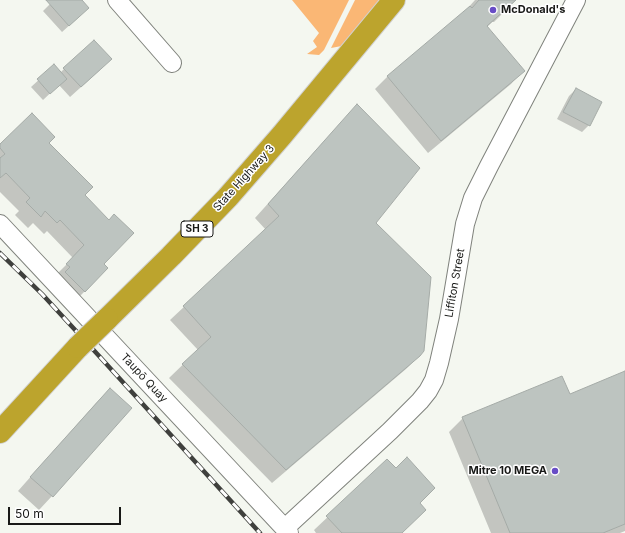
<!DOCTYPE html>
<meta charset="utf-8">
<style>
body{margin:0}
#map{position:relative;width:625px;height:533px;overflow:hidden;background:#f4f7f0;font-family:Inter,sans-serif}
canvas{display:block}
.scale{position:absolute;left:8px;top:507px;width:113px;height:18px;box-sizing:border-box;border:2px solid #181917;border-top:0;padding-left:5px;font-size:12px;line-height:14px;white-space:nowrap;color:#181917;-webkit-text-stroke:3px #fff;paint-order:stroke}
</style>
<div id="map">
<canvas width="625" height="533"></canvas>
<div class="scale">50 m</div>
</div>
<script>
const ctx = document.querySelector('canvas').getContext('2d');
ctx.lineJoin = 'round';
function paint(path, color) { ctx.fillStyle = color; ctx.fill(path, 'evenodd'); }
const shape = rows => new Path2D(rows.map(r => 'M' + r).join(''));
function trace(path, color, width, dash) { ctx.strokeStyle = color; ctx.lineWidth = width; ctx.lineCap = dash ? 'butt' : 'round'; ctx.setLineDash(dash || []); ctx.stroke(path); }
function label(font, color, halo, rows, align = 'center') {
  ctx.font = font + ' Inter,sans-serif'; ctx.lineWidth = 3; ctx.setLineDash([]); ctx.textBaseline = 'middle'; ctx.strokeStyle = halo; ctx.fillStyle = color; for (const [text, x, y, turn = 0] of rows) {
    ctx.save(); ctx.translate(x, y); ctx.rotate((+turn || 0) * Math.PI / 180); ctx.textAlign = isNaN(turn) ? turn : align; if (halo) ctx.strokeText(text, 0, 0); ctx.fillText(text, 0, 0); ctx.restore();
  }
}
const green = shape([
 [292,0,349,0,324,50,319,55,307,54,317,47,313,41,319,33],
 [355,0,379,0,347,45,331,48]
]);
const shadow = shape([
 [54,0,81,0,81,15,62,32,43,11],
 [475,0,514,0,515,1,494,22,492,22,487,27,523,71,511,84,428,153,375,89,388,76,467,9],
 [54,66,60,73,64,69,100,70,70,97,59,85,43,100,31,87],
 [576,89,589,125,582,132,557,119,569,96],
 [344,119,374,223,420,355,406,369,272,483,169,378,198,350,170,320,266,230,255,218],
 [48,143,83,195,102,264,85,291,73,303,55,276,73,258,47,231,44,234,33,223,28,228,15,215,19,211,0,192,0,146],
 [625,372,625,531,620,533,491,533,449,432,463,418,569,395],
 [110,389,131,408,52,496,39,510,18,491,96,403],
 [387,461,395,469,419,503,401,533,316,533,314,530]
]);
const building = shape([
 [46,0,82,0,89,8,69,26,46,0],
 [479,0,516,0,487,26,525,71,441,141,387,76,470,6,472,8,479,0],
 [94,40,112,59,81,87,63,68,94,40],
 [54,64,67,79,50,94,37,79,54,64],
 [576,88,602,102,590,126,563,112,576,88],
 [357,104,420,168,376,223,431,277,424,351,420,356,286,470,182,364,211,337,183,306,279,216,268,204,357,104],
 [32,113,55,137,49,143,93,187,85,195,109,220,114,214,134,233,104,264,108,268,85,292,65,272,70,267,66,264,84,245,60,220,57,223,45,211,41,217,26,202,30,198,6,173,0,178,0,158,5,154,0,148,0,144,32,113],
 [625,371,625,524,603,533,510,533,462,417,562,376,570,394,625,371],
 [110,388,132,408,53,497,30,477,110,388],
 [407,457,435,488,420,503,426,510,402,533,342,533,326,516,387,459,396,468,407,457]
]);
const minor = shape([
 [117,0,172,63],
 [0,224,289,533],
 [285,528,390,431,420,401,428,391,434,380,439,363,449,319,465,224,473,198,489,166,576,0]
]);
const highway = shape([
 [107,319,171,256,228,197,282,135,394,0],
 [0,432,78,347]
]);
const rail = shape([
 [0,253,42,294,100,357,260,533]
]);
const highwayBridge = shape([
 [78,347,107,319]
]);
const markers = [
 [493,10,4,"#684dc6"],
 [555,471,4,"#684dc6"]
];
const shields = [
 [197,229,32]
];
const shieldNames = [
 ["SH 3",197,229]
];
const poiNames = [
 ["McDonald's",501,10],
 ["Mitre 10 MEGA",547,471,"right"]
];
const streetNames = [
 ["State Highway 3",244,178,-48],
 ["Liffiton Street",455,283,-80],
 ["Taupō Quay",144,378,47]
];
paint(green, '#fab775');
paint(shadow, '#0003');
paint(building, '#bdc4c0');
trace(building, '#a5aba7', 1);
trace(minor, '#7f827c', 20);
trace(highway, '#d1d1d1', 24);
trace(minor, '#fff', 18);
trace(highway, '#bca42d', 22);
trace(rail, '#3f403d', 4.5);
trace(rail, '#fff', 3, [9]);
trace(highwayBridge, '#d1d1d1', 24, []);
trace(highwayBridge, '#bca42d', 22);
for (const [x, y, r, color] of markers) { const dot = new Path2D(); dot.arc(x, y, r, 0, 2 * Math.PI); ctx.fillStyle = color; ctx.fill(dot); trace(dot, '#fff', 1.5); }
for (const [x, y, w] of shields) { const box = new Path2D(); box.roundRect(x - w / 2, y - 8, w, 16, 3); ctx.fillStyle = '#fff'; ctx.fill(box); trace(box, '#181917', 1); }
label('bold 10px', '#181917', null, shieldNames);
label('bold 11px', '#181917', '#fff', poiNames, 'left');
label('11px', '#181917', '#fff', streetNames);
</script>
